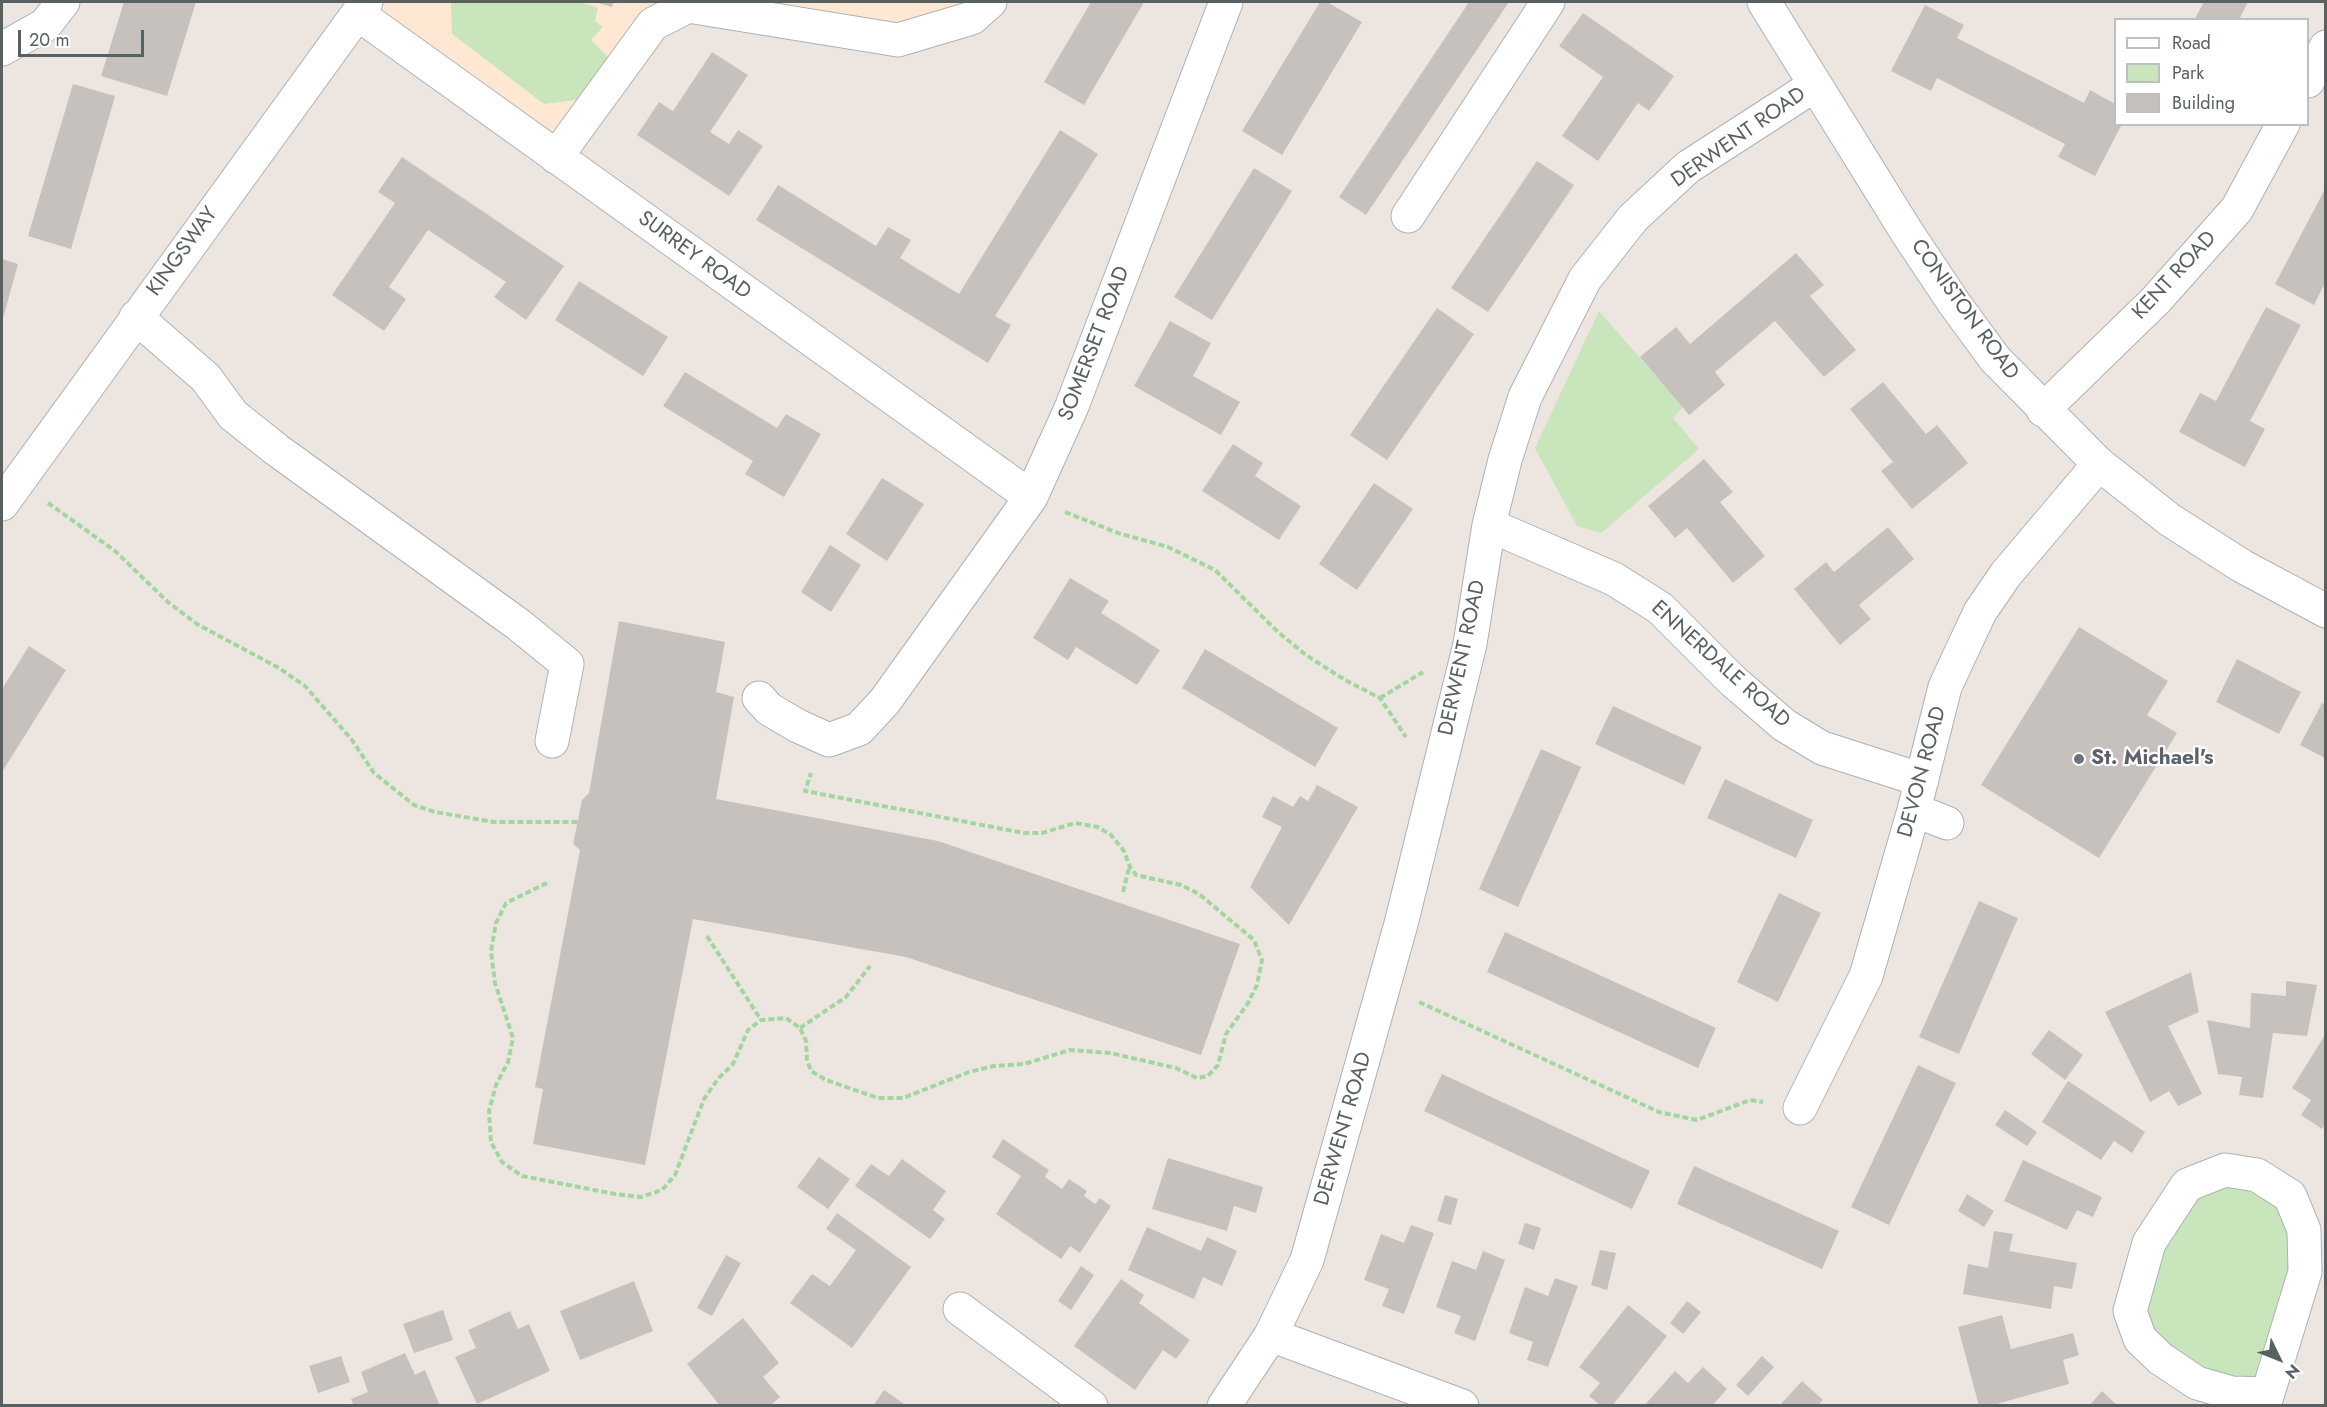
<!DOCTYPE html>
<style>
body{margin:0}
#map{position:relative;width:2327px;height:1407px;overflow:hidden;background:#ede6e0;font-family:Jost,sans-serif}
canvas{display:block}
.frame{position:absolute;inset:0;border:3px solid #596062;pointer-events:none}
.legend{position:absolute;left:2114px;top:18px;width:195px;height:108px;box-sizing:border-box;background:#fff;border:2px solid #bdbfc0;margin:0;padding:8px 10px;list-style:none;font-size:18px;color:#596062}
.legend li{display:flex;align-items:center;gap:12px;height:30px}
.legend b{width:30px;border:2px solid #bdbfc0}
.north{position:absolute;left:2249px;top:1329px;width:60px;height:60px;-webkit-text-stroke:4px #fff;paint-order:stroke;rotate:133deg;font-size:16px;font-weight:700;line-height:24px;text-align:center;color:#596062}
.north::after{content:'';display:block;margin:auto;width:21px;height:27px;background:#596062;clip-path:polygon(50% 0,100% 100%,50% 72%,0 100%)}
.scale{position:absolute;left:18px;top:30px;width:126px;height:27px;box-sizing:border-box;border:3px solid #596062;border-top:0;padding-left:8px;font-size:18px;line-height:21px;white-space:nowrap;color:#596062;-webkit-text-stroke:4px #fff;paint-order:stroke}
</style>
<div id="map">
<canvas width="2327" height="1407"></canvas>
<div class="frame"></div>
<ul class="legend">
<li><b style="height:8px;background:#fff"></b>Road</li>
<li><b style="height:16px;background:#c8e5bc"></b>Park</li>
<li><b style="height:16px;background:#c7c1be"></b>Building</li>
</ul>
<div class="north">N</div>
<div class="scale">20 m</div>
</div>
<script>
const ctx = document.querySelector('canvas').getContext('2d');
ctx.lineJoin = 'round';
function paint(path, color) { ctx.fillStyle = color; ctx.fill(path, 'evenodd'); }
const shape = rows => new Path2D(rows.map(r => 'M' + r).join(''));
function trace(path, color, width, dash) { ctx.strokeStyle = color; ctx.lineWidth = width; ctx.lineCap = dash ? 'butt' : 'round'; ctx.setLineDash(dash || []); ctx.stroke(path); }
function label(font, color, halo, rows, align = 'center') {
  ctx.font = font + ' Jost,sans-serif'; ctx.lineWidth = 4.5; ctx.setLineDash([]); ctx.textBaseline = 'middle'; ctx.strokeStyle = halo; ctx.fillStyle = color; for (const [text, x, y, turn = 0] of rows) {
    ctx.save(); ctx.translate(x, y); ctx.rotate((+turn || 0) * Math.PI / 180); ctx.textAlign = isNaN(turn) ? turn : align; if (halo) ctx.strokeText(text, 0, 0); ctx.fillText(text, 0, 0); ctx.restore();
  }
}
const commercial = shape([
 [366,2,990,2,898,40,688,6,556,157]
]);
const green = shape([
 [451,2,581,2,598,8,595,21,603,27,591,40,610,59,577,100,544,104,452,34],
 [1599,311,1683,407,1673,418,1699,449,1601,533,1577,526,1535,448],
 [2257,1175,2304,1230,2267,1394,2232,1393,2140,1339,2149,1243,2187,1185]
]);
const building = shape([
 [124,2,196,2,167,96,101,76],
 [595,2,613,2,612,7],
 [1091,2,1144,2,1084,105,1044,82],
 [1320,2,1327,2,1362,22,1282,155,1242,131],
 [1469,2,1509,2,1366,215,1339,197],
 [2204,2,2248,2,2239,20,2194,20],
 [1925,5,1964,25,1957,38,2084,103,2090,90,2115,104,2115,124,2122,124,2095,176,2058,157,2065,144,1937,78,1931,91,1891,71],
 [1583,13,1674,76,1649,111,1638,103,1598,161,1562,136,1603,77,1559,46],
 [712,52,748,75,710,132,729,144,738,130,763,146,729,196,637,135,659,102,673,111],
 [73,84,115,96,71,249,28,236],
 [1060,130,1098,154,995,316,1011,325,988,363,756,220,778,185,876,246,888,227,911,240,900,258,959,294],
 [402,157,564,266,526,320,494,297,506,282,428,230,389,287,406,299,384,331,332,295,395,203,378,192],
 [1537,161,1574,185,1488,312,1451,288],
 [1254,168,1292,191,1212,320,1174,297],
 [2325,189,2325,283,2314,305,2275,284],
 [1796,253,1824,285,1810,296,1856,350,1824,377,1775,321,1715,372,1725,385,1689,415,1640,357,1676,327,1690,344],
 [2,259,18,264,2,322],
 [579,281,668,337,643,376,555,320],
 [2266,307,2301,325,2250,421,2265,429,2245,467,2179,432,2200,393,2216,401],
 [1437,308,1474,334,1387,460,1350,435],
 [1170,321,1211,343,1193,376,1240,402,1221,435,1134,386],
 [685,372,777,428,786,414,821,434,784,497,745,474,753,461,663,406],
 [1883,382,1926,434,1937,425,1968,463,1912,509,1881,471,1893,462,1850,409],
 [1233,444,1263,463,1255,476,1301,506,1279,540,1202,491],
 [1704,459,1733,492,1720,502,1765,556,1733,583,1687,528,1675,538,1648,506],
 [882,478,924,504,887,561,846,534],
 [1374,483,1413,509,1357,590,1319,564],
 [1888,527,1914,559,1859,605,1871,619,1840,645,1794,589,1826,562,1834,572],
 [830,545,861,565,831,612,801,592],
 [1070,578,1109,601,1101,613,1160,650,1137,685,1076,647,1068,660,1033,638],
 [619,621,725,642,716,692,734,697,716,799,938,841,1240,944,1201,1055,906,957,693,919,645,1165,533,1144,543,1089,535,1087,580,850,573,844,582,800,589,793],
 [2079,627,2168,681,2147,715,2177,733,2099,858,1981,785],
 [29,646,66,670,2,772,2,689],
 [1205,649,1338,728,1315,767,1182,688],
 [2237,659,2301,692,2279,734,2216,702],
 [2322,703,2325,704,2325,758,2300,745],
 [1613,706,1702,747,1684,785,1595,744],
 [1541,749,1581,767,1518,907,1479,889],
 [1725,779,1813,820,1796,858,1707,818],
 [1317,785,1358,807,1289,925,1250,887,1282,827,1262,817,1273,796,1293,807,1300,796,1308,801],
 [1779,893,1821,913,1778,1002,1737,982],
 [1979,901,2018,918,1959,1054,1919,1037],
 [1505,932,1716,1028,1698,1068,1487,972],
 [2191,972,2199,1012,2168,1026,2202,1094,2178,1106,2169,1091,2150,1102,2105,1012],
 [2286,981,2317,985,2307,1036,2273,1033,2263,1098,2239,1095,2242,1077,2218,1074,2207,1020,2250,1028,2251,993,2286,996],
 [2049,1030,2083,1055,2065,1080,2031,1054],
 [2325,1035,2325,1123,2322,1129,2301,1115,2311,1100,2292,1088],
 [1918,1065,1956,1083,1889,1225,1851,1207],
 [1442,1074,1650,1171,1632,1209,1424,1111],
 [2068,1081,2145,1132,2132,1153,2114,1141,2101,1160,2042,1122],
 [2005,1110,2037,1132,2027,1146,1995,1125],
 [1003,1139,1049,1170,1045,1177,1062,1189,1069,1179,1087,1191,1084,1196,1095,1204,1100,1198,1111,1206,1080,1253,1070,1246,1061,1259,996,1214,1021,1176,992,1157],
 [819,1157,850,1179,828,1209,797,1187],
 [1168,1158,1263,1187,1256,1213,1234,1206,1227,1231,1152,1209],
 [902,1159,946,1191,933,1210,945,1219,930,1239,855,1186,871,1164,889,1176],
 [2023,1160,2102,1197,2093,1217,2077,1210,2067,1230,2004,1201],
 [1694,1166,1839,1231,1822,1269,1677,1204],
 [1967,1194,1994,1211,1984,1227,1958,1211],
 [1445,1195,1458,1199,1451,1225,1437,1221],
 [837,1213,911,1267,852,1348,790,1303,812,1274,830,1286,856,1250,826,1229],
 [1525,1223,1541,1228,1534,1250,1518,1244],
 [1411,1225,1434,1233,1404,1314,1382,1306,1389,1289,1364,1280,1381,1234,1404,1243],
 [1147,1227,1201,1251,1207,1237,1237,1251,1222,1286,1203,1277,1194,1299,1128,1270],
 [1994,1231,2013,1234,2009,1251,2077,1263,2072,1289,2054,1286,2051,1309,1963,1294,1968,1264,1988,1268],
 [1600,1250,1616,1253,1607,1290,1591,1285],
 [1483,1251,1505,1260,1475,1341,1454,1333,1461,1316,1436,1307,1452,1261,1476,1270],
 [726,1255,741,1263,712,1316,697,1308],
 [1081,1266,1094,1275,1071,1310,1058,1301],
 [1555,1278,1578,1286,1548,1367,1527,1360,1533,1342,1509,1333,1525,1287,1548,1296],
 [1121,1279,1144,1295,1139,1303,1190,1340,1176,1359,1163,1350,1135,1390,1074,1346],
 [634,1281,653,1331,580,1360,560,1311],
 [1687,1301,1701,1312,1683,1334,1670,1323],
 [1628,1305,1667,1336,1612,1406,1601,1406,1589,1396,1600,1383,1579,1367],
 [443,1310,453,1340,414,1353,403,1324],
 [510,1311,518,1329,529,1324,550,1371,477,1404,455,1357,476,1348,468,1330],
 [2002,1315,2011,1349,2073,1333,2079,1355,2063,1360,2069,1384,1989,1406,1979,1406,1958,1327],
 [743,1318,779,1363,763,1377,780,1397,770,1406,720,1406,687,1364],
 [405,1353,415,1375,425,1370,440,1406,354,1406,351,1399,368,1392,361,1372],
 [341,1356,350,1382,318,1393,309,1366],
 [1762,1356,1774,1367,1748,1396,1736,1385],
 [1703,1367,1727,1389,1712,1406,1644,1406,1675,1371,1688,1383],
 [1802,1381,1823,1400,1817,1406,1779,1406],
 [884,1390,907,1406,873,1406],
 [2102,1391,2118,1406,2089,1406]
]);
const path = shape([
 [48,503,115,551,169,603,197,624,279,668,305,686,352,740,374,773,414,805,435,812,494,822,578,822],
 [1065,512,1118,533,1168,547,1215,570,1278,632,1306,655,1345,680,1380,698,1406,737],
 [1380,698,1423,672],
 [547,883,506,903,496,923,491,951,495,983,513,1038,508,1062,496,1085,489,1111,491,1142,502,1162,522,1176,615,1194,641,1197,662,1190,675,1175,704,1099,718,1079,733,1064,748,1030,761,1020,786,1018,800,1028,806,1041,807,1060,811,1071,826,1080,878,1098,903,1098,969,1072,994,1066,1024,1064,1070,1050,1110,1053,1176,1068,1197,1078,1208,1076,1218,1065,1226,1034,1248,1003,1257,985,1262,960,1254,940,1199,894,1181,885,1136,875,1130,867,1124,851,1111,835,1098,827,1075,823,1042,833,1024,833,805,791,811,773],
 [1123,892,1129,868],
 [707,936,761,1020],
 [1419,1002,1659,1112,1697,1120,1750,1100,1763,1102],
 [800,1028,846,997,870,966]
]);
const minor = shape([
 [1764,2,1908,234,1954,303,1995,359,2099,464,2170,520,2242,566,2326,611],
 [358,14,1031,497],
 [2,49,45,25,63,2],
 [2308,81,2326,47],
 [556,157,653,24,688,6,898,40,972,18,990,2],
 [1408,216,1548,2],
 [136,317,206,378,233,415,277,450,519,625,567,664,552,741],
 [2043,410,2156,300,2237,209,2283,124],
 [2,504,366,2],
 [1489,525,1614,579,1660,608,1733,681,1784,725,1822,748,1922,780],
 [759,698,769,709,798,726,829,740,859,729,885,701,1031,497,1072,406,1226,2],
 [1914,810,1947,823],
 [1800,1108,1866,976,1914,810,1945,687,1958,659,1980,612,2006,574,2099,464],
 [960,1309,1091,1406],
 [1271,1335,1462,1406],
 [1224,1406,1271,1335,1307,1260,1401,924,1470,644,1489,525,1505,460,1525,397,1585,279,1633,218,1688,167,1815,85],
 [2264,1406,2305,1272,2304,1230,2290,1196,2257,1175,2225,1170,2187,1185,2149,1243,2130,1311,2140,1339,2161,1359,2197,1383,2232,1393,2267,1394]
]);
const markers = [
 [2079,759,6,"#6b7280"]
];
const streetNames = [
 ["DERWENT ROAD",1739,138,-35],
 ["KINGSWAY",183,252,-54],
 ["SURREY ROAD",694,256,36],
 ["KENT ROAD",2175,276,-47],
 ["CONISTON ROAD",1964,310,54],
 ["SOMERSET ROAD",1095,344,-69],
 ["DERWENT ROAD",1463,658,-78],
 ["ENNERDALE ROAD",1720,665,42],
 ["DEVON ROAD",1923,772,-75],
 ["DERWENT ROAD",1344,1129,-74]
];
const worshipNames = [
 ["St. Michael's",2091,759]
];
paint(commercial, '#fee8d4');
paint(green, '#c8e5bc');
paint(building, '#c7c1be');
trace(minor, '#acb2b4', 35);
trace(path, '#a1d79f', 4, [6, 3]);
trace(minor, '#fff', 33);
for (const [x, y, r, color] of markers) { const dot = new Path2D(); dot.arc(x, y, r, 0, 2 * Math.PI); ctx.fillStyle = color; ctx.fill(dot); trace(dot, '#fff', 2); }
label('21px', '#596062', '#fff', streetNames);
label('bold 21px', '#5b616d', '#fff', worshipNames, 'left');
</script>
